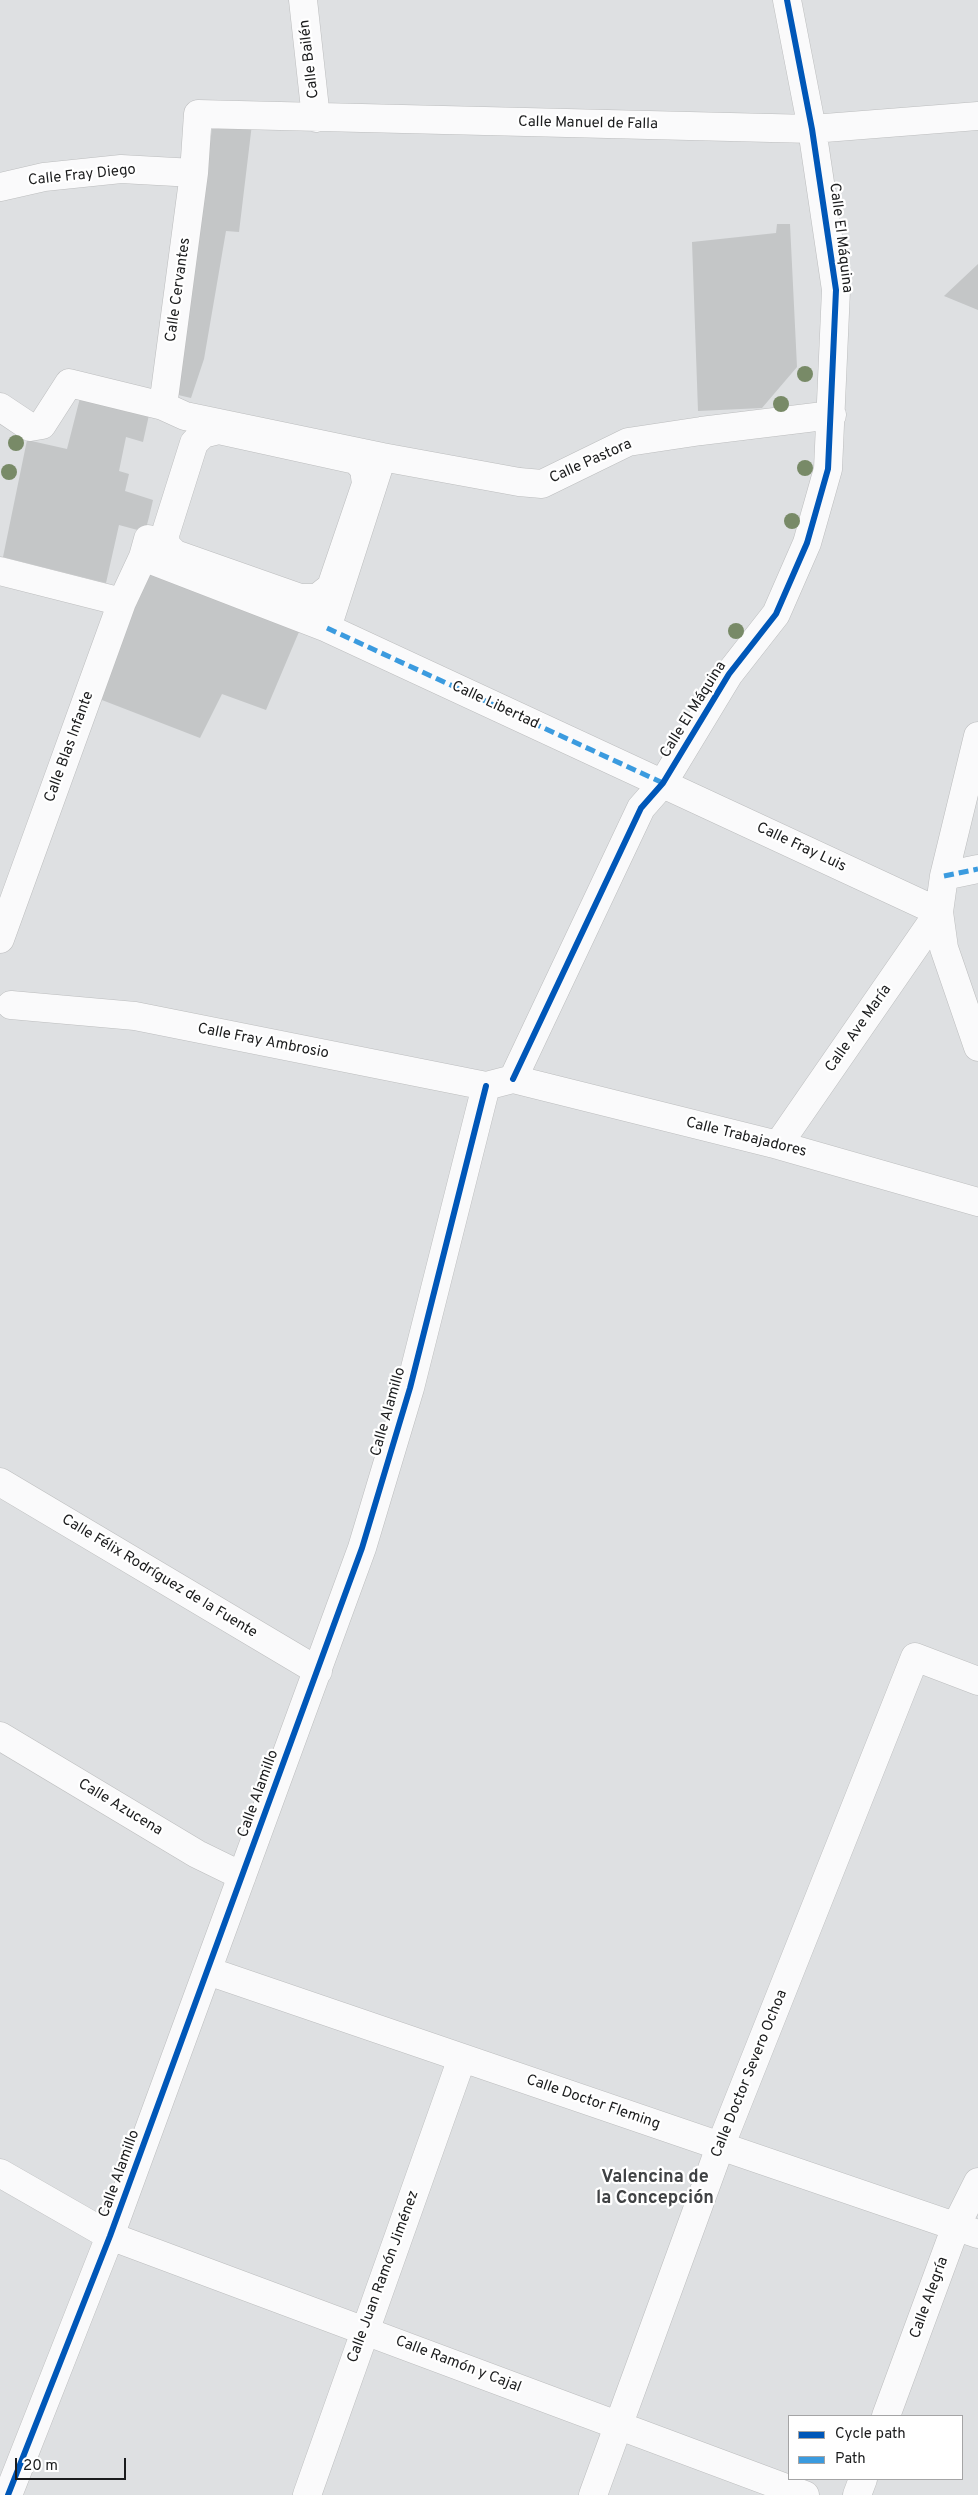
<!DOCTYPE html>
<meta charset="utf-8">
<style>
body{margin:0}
#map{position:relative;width:978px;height:2495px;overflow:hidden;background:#dee0e2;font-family:Overpass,sans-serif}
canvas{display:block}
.legend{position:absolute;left:788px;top:2415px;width:175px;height:65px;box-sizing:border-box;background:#fff;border:1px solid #a4a4a5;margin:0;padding:6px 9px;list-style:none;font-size:15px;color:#1b1c1d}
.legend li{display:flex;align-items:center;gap:10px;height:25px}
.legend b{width:25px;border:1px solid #a4a4a5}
.scale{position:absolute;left:15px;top:2458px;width:111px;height:22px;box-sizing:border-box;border:2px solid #1b1c1d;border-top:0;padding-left:6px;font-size:15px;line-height:18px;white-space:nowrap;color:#1b1c1d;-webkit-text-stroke:4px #fff;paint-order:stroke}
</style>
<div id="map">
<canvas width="978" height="2495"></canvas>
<ul class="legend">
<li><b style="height:6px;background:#0057b8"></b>Cycle path</li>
<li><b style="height:6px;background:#3b9bdf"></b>Path</li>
</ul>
<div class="scale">20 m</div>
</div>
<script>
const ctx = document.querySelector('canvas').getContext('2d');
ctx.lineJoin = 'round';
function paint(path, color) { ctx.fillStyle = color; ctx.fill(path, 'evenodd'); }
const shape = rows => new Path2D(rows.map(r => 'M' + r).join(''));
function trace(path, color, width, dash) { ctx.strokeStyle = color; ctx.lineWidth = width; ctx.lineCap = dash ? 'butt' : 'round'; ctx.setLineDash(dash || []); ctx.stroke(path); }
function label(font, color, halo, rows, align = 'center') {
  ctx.font = font + ' Overpass,sans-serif'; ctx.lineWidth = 4.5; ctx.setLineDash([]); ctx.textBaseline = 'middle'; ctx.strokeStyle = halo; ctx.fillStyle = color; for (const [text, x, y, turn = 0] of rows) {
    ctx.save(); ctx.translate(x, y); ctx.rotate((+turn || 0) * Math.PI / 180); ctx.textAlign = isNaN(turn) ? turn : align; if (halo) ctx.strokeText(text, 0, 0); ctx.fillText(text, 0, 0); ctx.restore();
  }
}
const building = shape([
 [213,122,252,124,239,232,226,231,204,359,191,398,174,394],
 [777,224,790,224,797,367,762,408,698,411,692,242,776,233],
 [978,264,978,310,944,296],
 [80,398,149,415,143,442,126,437,119,471,129,474,125,491,153,500,149,517,145,532,119,525,106,583,3,557,27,440,67,449],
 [143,557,304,620,266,710,222,694,200,738,89,695]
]);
const minor = shape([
 [303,0,316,118],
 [0,187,44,177,121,169,194,173],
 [163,406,194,173,198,114,812,129,978,116],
 [0,407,30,427,42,425,69,383,163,406,185,416,382,457,327,628,143,557],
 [219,430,356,460,364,469,366,484,331,587,317,598,300,598,175,554,166,545,165,535,194,443,203,434,219,430],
 [382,457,519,482,542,484,628,442,701,431,832,415],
 [0,571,122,602],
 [327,628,939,912],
 [978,736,944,876,939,912,944,948,978,1047],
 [944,876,978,869],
 [0,939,122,602,143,557,148,539],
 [11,1005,135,1016,486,1086,513,1079,778,1145,978,1202],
 [513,1079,641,808,663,783,729,674,776,614,807,543,828,469,836,290,812,129,787,0],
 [778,1145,939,912],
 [0,1482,318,1671],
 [0,1736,197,1854,242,1876],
 [208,1971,978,2234],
 [0,2173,110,2236,805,2495],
 [886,2416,956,2226,978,2182],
 [8,2495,110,2236,362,1548,410,1388,486,1086],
 [307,2495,462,2058],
 [593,2495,720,2147,915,1657,978,1681],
 [857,2495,863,2479]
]);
const quiet = shape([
 [327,628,663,783],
 [944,876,978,869]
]);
const cycleway = shape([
 [513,1079,641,808,663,783,729,674,776,614,807,543,828,469,836,290,812,129,787,0],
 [8,2495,110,2236,362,1548,410,1388,486,1086]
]);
const trees = [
 [805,374],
 [781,404],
 [16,443],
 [805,468],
 [9,472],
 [792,521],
 [736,631]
];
const streetNames = [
 ["Calle Bailén",310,59,-97],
 ["Calle Manuel de Falla",588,124,1],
 ["Calle Fray Diego",82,176,-6],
 ["Calle El Máquina",840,238,83],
 ["Calle Cervantes",179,290,-82],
 ["Calle Pastora",591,462,-24],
 ["Calle Libertad",495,706,25],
 ["Calle El Máquina",694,710,-58],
 ["Calle Blas Infante",70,747,-70],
 ["Calle Fray Luis",801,848,25],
 ["Calle Ave María",859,1029,-55],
 ["Calle Fray Ambrosio",263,1042,11],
 ["Calle Trabajadores",746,1138,14],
 ["Calle Alamillo",389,1412,-74],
 ["Calle Félix Rodríguez de la Fuente",159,1577,31],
 ["Calle Alamillo",259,1794,-70],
 ["Calle Azucena",120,1808,31],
 ["Calle Doctor Severo Ochoa",750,2074,-68],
 ["Calle Doctor Fleming",593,2103,19],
 ["Calle Alamillo",120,2174,-70],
 ["Calle Juan Ramón Jiménez",384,2277,-70],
 ["Calle Alegría",930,2298,-70],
 ["Calle Ramón y Cajal",458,2365,21]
];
const quarterNames = [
 ["Valencina de",655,2178],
 ["la Concepción",655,2199]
];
paint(building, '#c4c6c7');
trace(minor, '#bcbdbe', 29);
trace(minor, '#fafafb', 28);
trace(quiet, '#3b9bdf', 5, [10, 5]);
trace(cycleway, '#0057b8', 6);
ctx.fillStyle = '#788a67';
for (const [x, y] of trees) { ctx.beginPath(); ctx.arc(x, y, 8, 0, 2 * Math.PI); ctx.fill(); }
label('15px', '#1b1c1d', '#fff', streetNames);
label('bold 18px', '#404244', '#fff', quarterNames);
</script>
